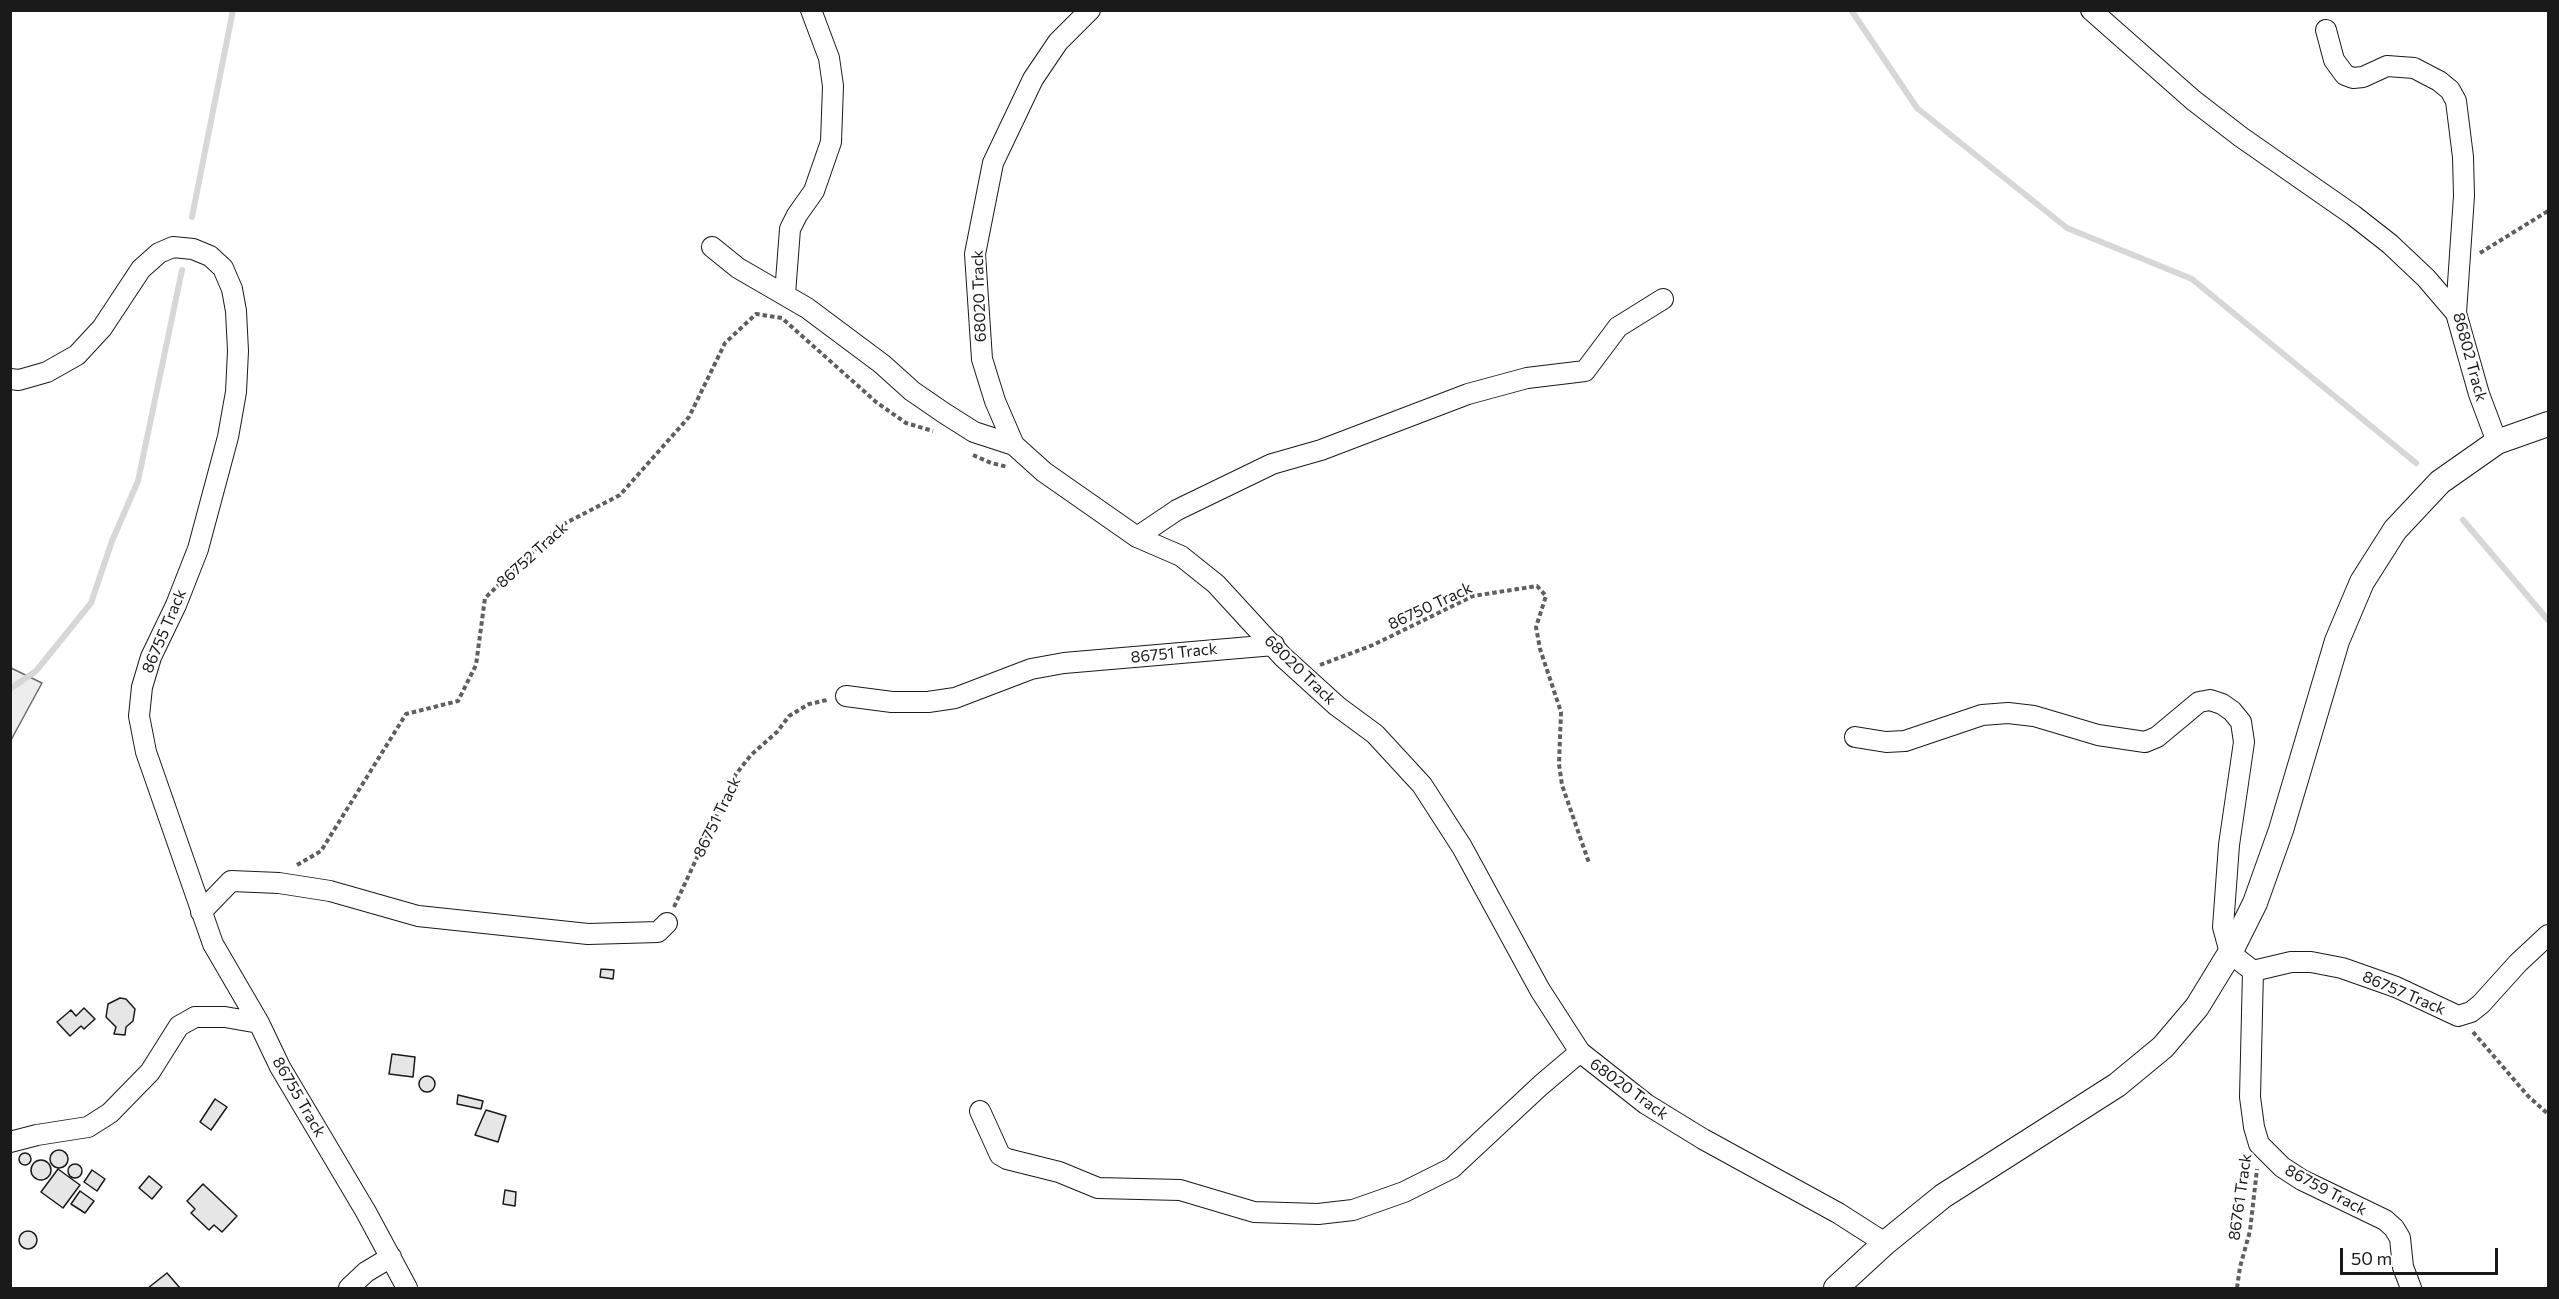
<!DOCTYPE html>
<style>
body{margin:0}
#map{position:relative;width:2559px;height:1299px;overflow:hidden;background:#fff;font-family:Commissioner,sans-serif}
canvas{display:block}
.frame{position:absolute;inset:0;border:12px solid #1a1a1a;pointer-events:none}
.scale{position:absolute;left:2340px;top:1248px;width:158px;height:27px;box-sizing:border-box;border:3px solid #1a1a1a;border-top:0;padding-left:8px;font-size:18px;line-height:21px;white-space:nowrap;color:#1a1a1a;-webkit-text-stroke:4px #fff;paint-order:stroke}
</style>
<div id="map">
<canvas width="2559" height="1299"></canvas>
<div class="frame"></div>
<div class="scale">50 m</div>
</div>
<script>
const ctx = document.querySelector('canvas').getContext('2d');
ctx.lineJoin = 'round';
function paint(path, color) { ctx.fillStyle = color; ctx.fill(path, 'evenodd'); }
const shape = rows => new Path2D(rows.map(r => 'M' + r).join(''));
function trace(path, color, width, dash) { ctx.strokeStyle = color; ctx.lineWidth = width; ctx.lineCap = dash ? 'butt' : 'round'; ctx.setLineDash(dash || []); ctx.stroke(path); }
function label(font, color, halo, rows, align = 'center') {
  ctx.font = font + ' Commissioner,sans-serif'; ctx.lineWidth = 4.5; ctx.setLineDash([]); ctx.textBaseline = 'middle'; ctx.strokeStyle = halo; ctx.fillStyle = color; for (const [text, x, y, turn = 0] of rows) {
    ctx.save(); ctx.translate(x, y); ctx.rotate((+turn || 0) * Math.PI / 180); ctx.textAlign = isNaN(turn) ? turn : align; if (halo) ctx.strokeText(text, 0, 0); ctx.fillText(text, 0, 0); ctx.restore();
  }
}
const built = shape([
 [11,668,42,683,11,740,11,668]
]);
const stream = shape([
 [1851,10,1917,108,2067,228,2192,279,2416,463],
 [192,217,233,10],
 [2463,520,2548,620],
 [10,689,36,671,91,603,112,541,138,481,182,270]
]);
const building = shape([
 [601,969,614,970,613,979,600,977,601,969],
 [120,998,126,999,135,1009,133,1021,126,1027,125,1035,114,1034,116,1027,106,1017,108,1004,120,998],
 [84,1008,95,1019,84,1029,81,1026,70,1036,57,1022,71,1010,76,1016,84,1008],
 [392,1054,415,1057,413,1077,389,1074,392,1054],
 '419 1084a8 8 0 1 1 16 0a8 8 0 1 1-16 0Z',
 [458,1095,483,1101,481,1109,457,1104,458,1095],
 [215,1099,227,1107,211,1130,200,1122,215,1099],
 [486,1110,506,1116,498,1142,475,1135,486,1110],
 '50 1159a9 9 0 1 1 18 0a9 9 0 1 1-18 0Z',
 '19 1159a6 6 0 1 1 12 0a6 6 0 1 1-12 0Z',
 '31 1170a10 10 0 1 1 20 0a10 10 0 1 1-20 0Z',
 '68 1171a7 7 0 1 1 14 0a7 7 0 1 1-14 0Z',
 [58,1169,80,1185,63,1208,41,1192,58,1169],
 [92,1170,105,1179,97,1191,84,1182,92,1170],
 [149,1176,162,1187,152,1199,139,1188,149,1176],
 [203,1184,237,1216,222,1232,214,1225,209,1230,191,1213,195,1209,187,1201,203,1184],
 [505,1190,516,1192,515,1206,503,1204,505,1190],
 [80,1191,94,1201,85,1213,71,1204,80,1191],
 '19 1240a9 9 0 1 1 18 0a9 9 0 1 1-18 0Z',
 [167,1273,180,1288,148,1288,167,1273]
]);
const path = shape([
 [2480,253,2548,211],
 [973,455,991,463,1008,467],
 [1320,665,1373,645,1473,596,1537,586,1546,596,1536,627,1540,649,1561,712,1559,764,1562,785,1589,863],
 [297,865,321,851,406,714,458,701,476,665,485,598,560,526,620,495,689,417,725,343,756,314,782,318,876,402,906,423,933,431],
 [674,907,736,774,751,755,777,732,789,716,809,704,827,700],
 [2473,1032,2528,1096,2548,1114],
 [2237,1288,2240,1267,2250,1231,2257,1169]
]);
const minor = shape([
 [1090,10,1058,42,1033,79,993,163,975,254,982,359,995,401,1014,445,1044,472,1137,537,1181,556,1216,584,1283,657,1337,706,1375,734,1422,785,1462,847,1540,990,1580,1052,1646,1104,1703,1139,1838,1213,1885,1243],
 [2091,10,2193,100,2241,137,2353,215,2390,244,2426,278,2456,313],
 [2326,30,2334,60,2345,75,2353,78,2363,77,2387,66,2414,68,2439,81,2450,90,2456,101,2463,157,2464,196,2456,313,2479,394,2497,442],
 [712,247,738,268,807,308,882,364,912,391,944,413,974,432,1014,445],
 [785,294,790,229,797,215,814,191,831,142,833,86,829,58,811,10],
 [10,379,19,380,47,372,77,355,102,328,141,269,159,253,173,247,193,249,210,256,223,268,232,289,236,311,238,351,236,392,228,437,198,549,176,605,151,657,142,687,139,716,146,752,213,944,259,1023,280,1067,366,1212,407,1288],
 [1137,537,1177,510,1272,464,1321,450,1468,394,1527,378,1585,371,1618,327,1663,299],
 [846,696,892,702,928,702,955,698,1031,669,1064,663,1274,645],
 [1855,737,1886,742,1905,741,1982,715,2008,713,2034,716,2098,735,2145,742,2157,737,2199,702,2210,700,2222,704,2232,711,2241,722,2244,742,2229,845,2223,927,2230,953,2253,971,2250,1097,2254,1127,2259,1144,2282,1167,2302,1180,2385,1220,2394,1228,2400,1238,2403,1267,2411,1288],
 [201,912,231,881,279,883,330,891,418,916,588,934,658,932,667,923],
 [2253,971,2291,962,2311,962,2342,968,2396,987,2458,1016,2471,1012,2481,1004,2518,963,2548,935],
 [980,1111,1000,1155,1007,1159,1059,1172,1098,1188,1180,1190,1254,1212,1318,1214,1353,1210,1404,1192,1452,1168,1541,1085,1580,1052],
 [10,1142,37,1135,88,1127,110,1113,150,1072,179,1026,195,1017,225,1017,259,1023],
 [349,1288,366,1272,391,1257]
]);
const tertiary = shape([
 [1836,1288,1885,1243,1943,1196,2117,1085,2163,1047,2197,1007,2230,953,2255,903,2281,830,2337,641,2362,582,2395,530,2440,482,2497,442,2548,424]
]);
const streetNames = [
 ["68020 Track",979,296,-92],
 ["86802 Track",2470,357,75],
 ["86752 Track",532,555,-42],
 ["86750 Track",1430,606,-25],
 ["86755 Track",164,631,-67],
 ["86751 Track",1174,653,-6],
 ["68020 Track",1300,670,44],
 ["86751 Track",717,817,-64],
 ["86757 Track",2404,993,23],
 ["68020 Track",1629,1089,36],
 ["86755 Track",299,1097,60],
 ["86759 Track",2326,1190,28],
 ["86761 Track",2240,1197,-82]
];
paint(built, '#ededed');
trace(built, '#6a6a6a', 1.5);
trace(stream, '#d7d7d7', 6);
paint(building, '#e6e6e6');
trace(building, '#1a1a1a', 1.5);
trace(minor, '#1a1a1a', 22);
trace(tertiary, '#1a1a1a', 26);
trace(path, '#5f5f5f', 4, [4.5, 3]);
trace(minor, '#fff', 20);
trace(tertiary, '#fff', 24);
label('16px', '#1a1a1a', '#fff', streetNames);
</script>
